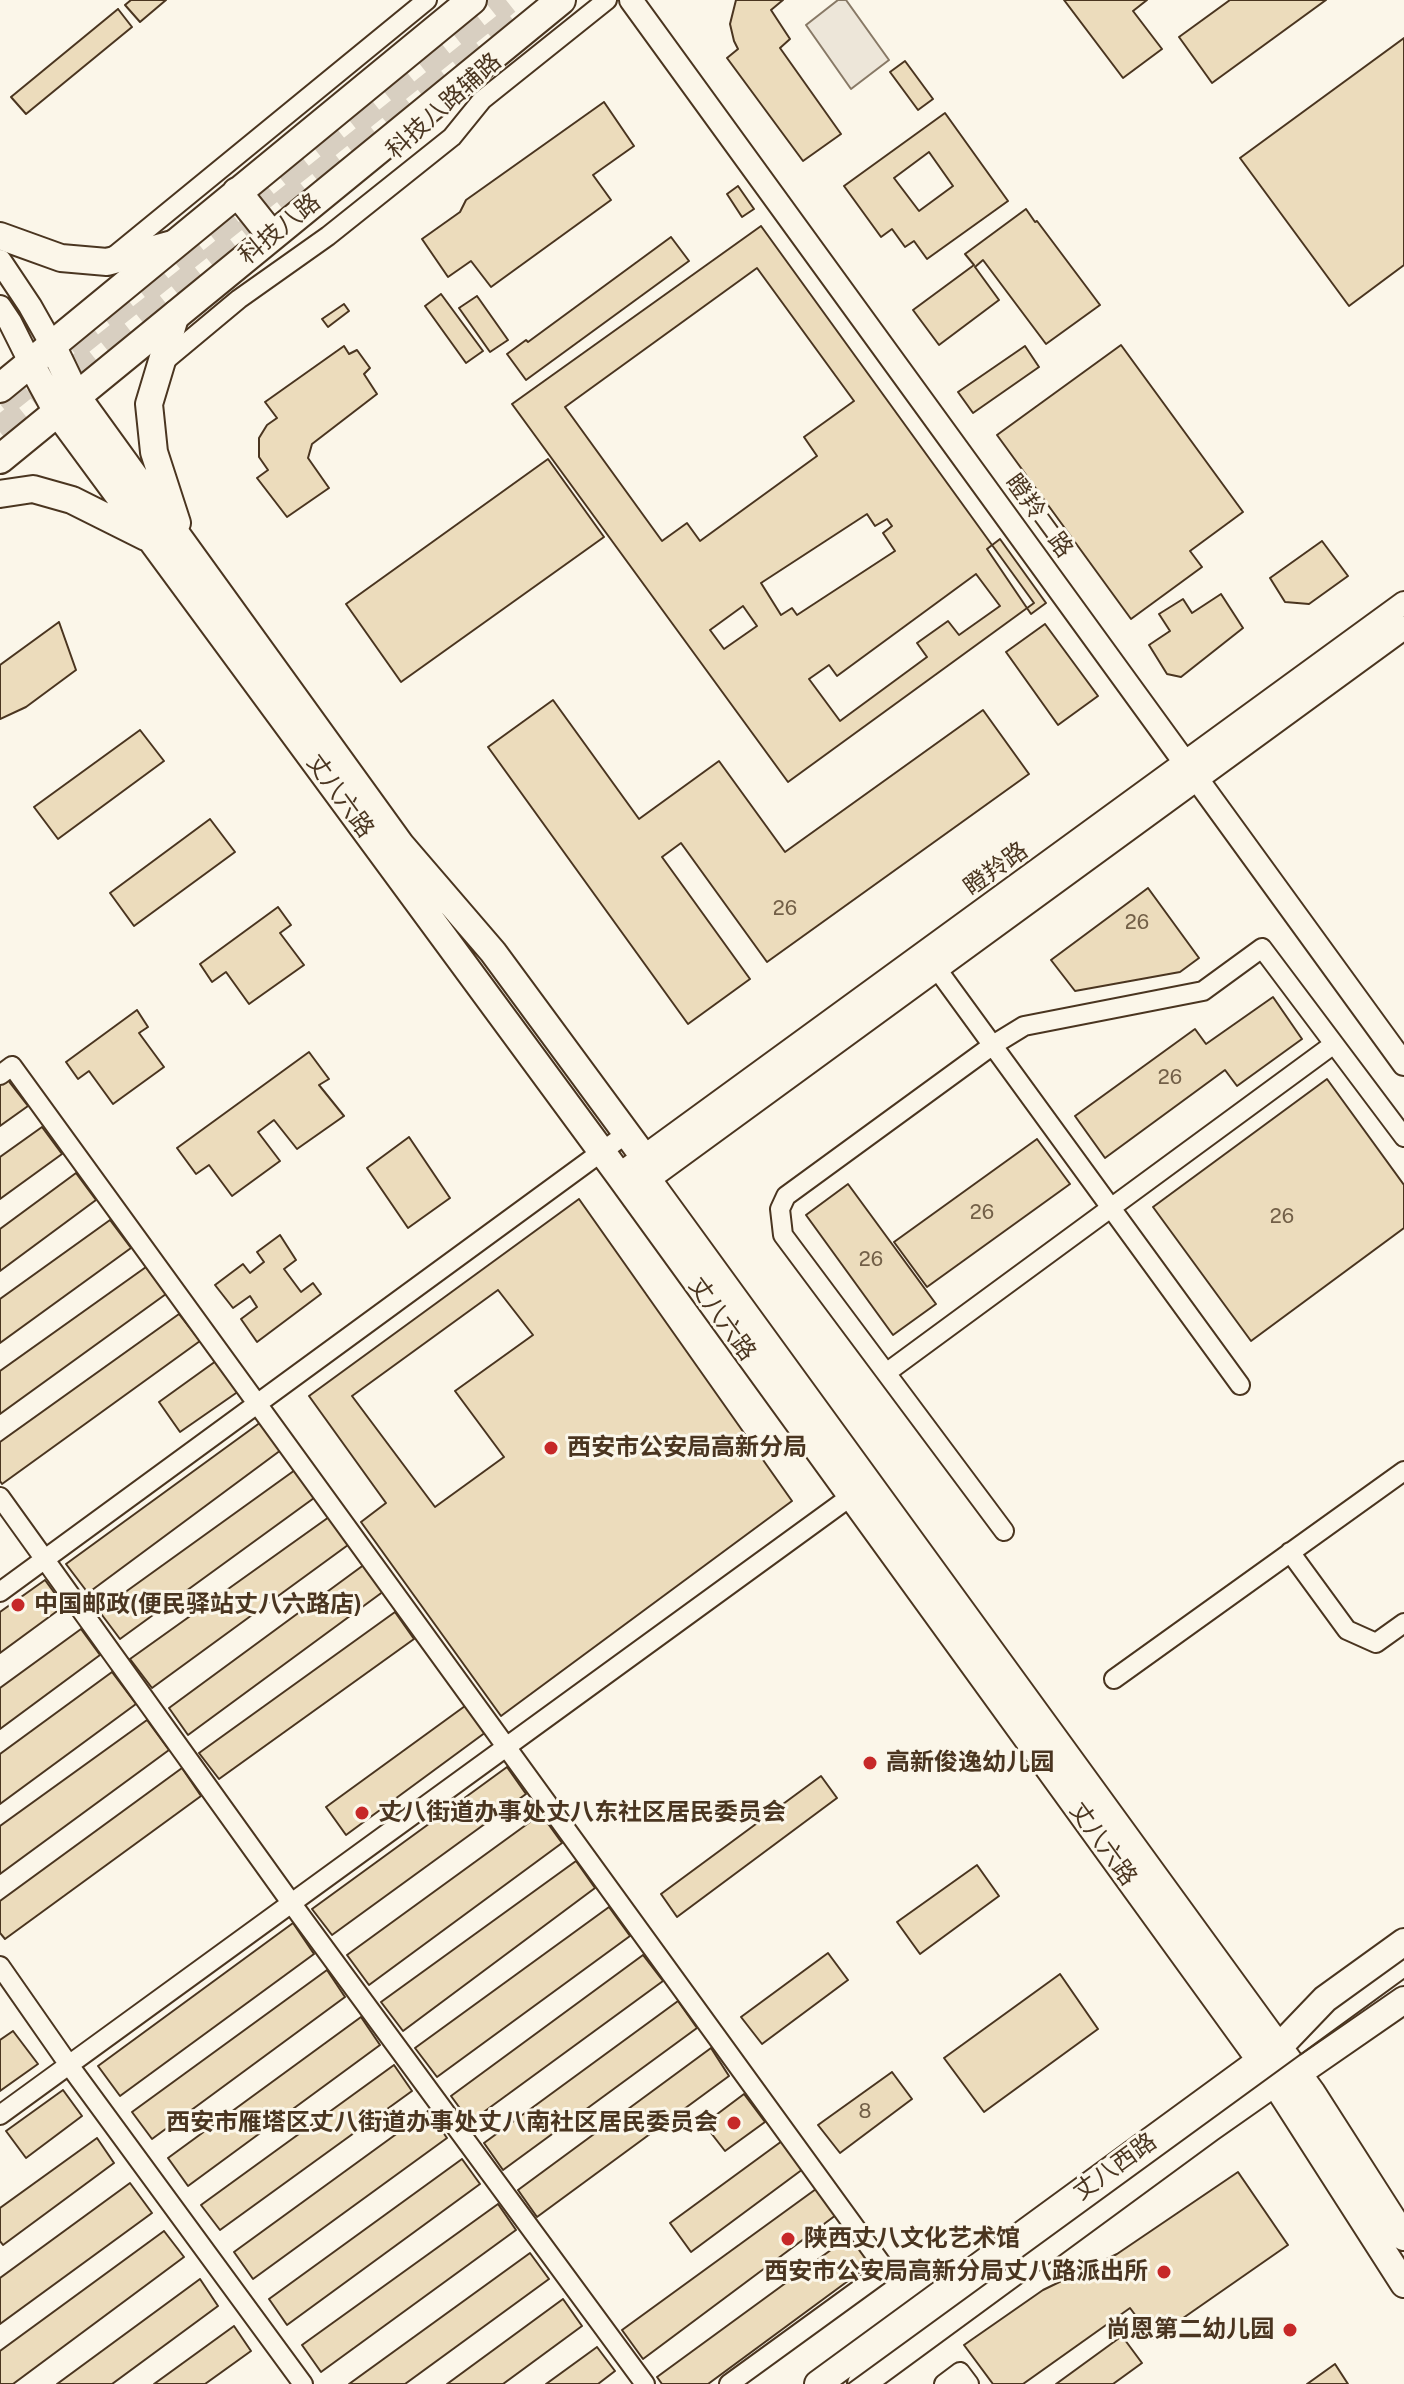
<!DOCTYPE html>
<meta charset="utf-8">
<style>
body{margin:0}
canvas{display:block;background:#fbf6e9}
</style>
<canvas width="1404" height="2384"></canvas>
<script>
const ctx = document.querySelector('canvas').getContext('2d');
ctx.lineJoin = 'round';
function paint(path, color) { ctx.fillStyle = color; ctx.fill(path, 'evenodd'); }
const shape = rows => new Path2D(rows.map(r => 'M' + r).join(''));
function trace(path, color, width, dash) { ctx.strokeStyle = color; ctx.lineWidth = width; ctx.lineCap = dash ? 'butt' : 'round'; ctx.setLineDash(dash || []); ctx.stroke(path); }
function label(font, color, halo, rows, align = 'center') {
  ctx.font = font + ' "Public Sans","Noto Sans SC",sans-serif'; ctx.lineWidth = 6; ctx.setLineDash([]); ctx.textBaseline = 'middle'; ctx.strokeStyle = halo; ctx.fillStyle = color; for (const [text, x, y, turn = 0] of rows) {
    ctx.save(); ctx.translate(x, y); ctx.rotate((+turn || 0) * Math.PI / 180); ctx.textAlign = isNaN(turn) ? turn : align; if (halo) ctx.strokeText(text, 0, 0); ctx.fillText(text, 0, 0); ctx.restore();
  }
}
const green = shape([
 [838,0,846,0,889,60,851,89,806,25,838,0]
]);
const building = shape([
 [131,0,166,0,140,22,125,5,131,0],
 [736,0,783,0,771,10,790,39,780,48,841,134,803,161,727,58,738,49,734,41,730,24,736,0],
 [1064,0,1147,0,1133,11,1162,49,1123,78,1064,0],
 [1230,0,1326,0,1212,83,1179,37,1230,0],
 [118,9,132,27,26,114,11,97,118,9],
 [1404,38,1404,265,1349,306,1240,158,1404,38],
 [905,61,933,99,918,110,890,72,905,61],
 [604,102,634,146,593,175,611,200,491,287,471,261,448,277,422,239,460,212,466,200,604,102],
 [945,113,1008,201,927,259,914,241,905,247,892,229,881,237,844,186,945,113],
 [929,152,953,186,919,211,894,178,929,152],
 [738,186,754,209,742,217,727,194,738,186],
 [1026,209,1035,222,1037,221,1100,305,1046,344,983,260,975,267,999,300,939,345,913,310,974,265,965,254,1026,209],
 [761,226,1034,603,788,782,512,404,761,226],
 [671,237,689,261,526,380,507,354,526,340,528,342,671,237],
 [757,268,854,401,804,437,817,456,700,541,687,523,662,541,565,407,757,268],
 [441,294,483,351,466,363,425,306,441,294],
 [477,296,508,340,490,352,459,308,477,296],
 [344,304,349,311,328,327,322,319,344,304],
 [1121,345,1243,512,1190,551,1202,567,1131,619,997,435,1121,345],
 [344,346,349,354,357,350,370,368,364,374,377,394,312,444,308,458,329,488,287,517,257,478,268,470,259,457,259,438,267,425,277,418,265,402,344,346],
 [1025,346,1039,367,973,413,958,392,1025,346],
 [548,459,604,537,401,682,346,604,548,459],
 [867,514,875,526,887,519,892,526,883,533,895,551,797,615,792,608,781,615,761,583,867,514],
 [1000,539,1046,603,1031,614,987,549,1000,539],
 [1322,541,1348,576,1309,604,1285,602,1270,578,1322,541],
 [976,574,1000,606,959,635,948,621,917,643,927,657,840,721,809,679,829,665,837,676,976,574],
 [1221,594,1243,628,1181,677,1167,674,1149,645,1170,631,1159,614,1183,599,1192,613,1221,594],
 [743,606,757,626,724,649,710,630,743,606],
 [59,622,76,670,26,707,0,719,0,665,59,622],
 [1045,624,1098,696,1058,725,1006,652,1045,624],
 [553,700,639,819,719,761,785,852,983,710,1029,774,767,962,681,843,662,857,750,979,688,1024,488,747,553,700],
 [140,730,164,761,58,839,34,807,140,730],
 [210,819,235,852,134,926,110,893,210,819],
 [1148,888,1199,958,1180,972,1075,991,1051,960,1148,888],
 [278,907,291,925,280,933,304,965,249,1004,226,972,212,982,200,964,278,907],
 [1273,997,1302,1039,1237,1086,1225,1070,1105,1158,1075,1116,1195,1029,1206,1044,1273,997],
 [137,1010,148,1027,139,1033,164,1067,113,1104,89,1071,78,1079,66,1062,137,1010],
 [309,1052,329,1079,319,1085,344,1116,297,1149,274,1120,258,1132,280,1161,232,1196,209,1165,196,1174,177,1148,309,1052],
 [7,1079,28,1106,0,1126,0,1084,7,1079],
 [1327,1079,1404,1185,1404,1228,1251,1341,1153,1207,1327,1079],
 [42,1127,62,1154,0,1199,0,1157,42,1127],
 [409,1137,450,1198,408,1228,367,1168,409,1137],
 [1037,1139,1070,1184,927,1287,894,1242,1037,1139],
 [76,1173,96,1200,0,1271,0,1229,76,1173],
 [848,1184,936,1304,893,1335,806,1215,848,1184],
 [579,1199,792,1501,501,1716,361,1522,386,1503,309,1396,579,1199],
 [110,1220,131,1248,0,1343,0,1299,110,1220],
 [280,1235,296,1260,284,1269,301,1292,313,1283,321,1294,257,1342,241,1319,257,1307,250,1296,233,1308,215,1285,243,1264,250,1273,264,1262,257,1252,280,1235],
 [146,1267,166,1294,0,1414,0,1371,146,1267],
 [498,1290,533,1335,455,1391,504,1457,435,1507,352,1396,498,1290],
 [179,1314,200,1341,2,1484,0,1481,0,1442,179,1314],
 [216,1361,239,1391,180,1432,159,1402,216,1361],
 [261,1422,281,1450,88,1593,66,1564,261,1422],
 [295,1470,314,1498,120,1639,99,1611,295,1470],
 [329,1517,348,1545,152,1688,130,1659,329,1517],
 [365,1564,384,1591,188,1735,169,1708,365,1564],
 [45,1580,64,1606,0,1653,0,1612,45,1580],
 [395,1612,414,1639,219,1779,199,1753,395,1612],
 [81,1629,100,1655,0,1729,0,1688,81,1629],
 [112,1672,136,1704,0,1804,0,1754,112,1672],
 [465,1706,486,1732,346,1835,326,1807,465,1706],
 [147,1720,169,1750,0,1874,0,1826,147,1720],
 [507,1767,526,1794,332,1935,312,1909,507,1767],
 [182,1768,201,1796,5,1939,0,1933,0,1901,182,1768],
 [821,1776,837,1798,677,1917,661,1894,821,1776],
 [541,1814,562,1843,369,1985,347,1955,541,1814],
 [576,1861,595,1888,403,2031,381,2002,576,1861],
 [977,1865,999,1896,920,1954,897,1922,977,1865],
 [609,1907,630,1936,437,2077,415,2048,609,1907],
 [293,1923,314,1954,120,2096,98,2066,293,1923],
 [828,1953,848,1980,762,2044,741,2017,828,1953],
 [643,1955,663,1981,470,2122,451,2096,643,1955],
 [327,1970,345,1997,152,2139,132,2112,327,1970],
 [1060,1974,1098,2029,984,2112,944,2058,1060,1974],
 [678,2001,697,2028,503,2170,484,2143,678,2001],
 [361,2017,380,2045,188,2186,168,2158,361,2017],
 [13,2031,38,2064,0,2091,0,2040,13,2031],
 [711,2048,729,2076,537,2217,518,2190,711,2048],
 [394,2065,412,2091,220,2230,201,2205,394,2065],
 [892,2072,912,2099,840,2153,818,2125,892,2072],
 [63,2090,82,2116,26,2158,6,2131,63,2090],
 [744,2094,765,2122,725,2151,704,2124,744,2094],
 [428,2111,447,2138,253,2279,234,2252,428,2111],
 [97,2138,114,2163,3,2245,0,2241,0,2208,97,2138],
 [782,2141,803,2169,691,2252,670,2223,782,2141],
 [462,2159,480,2184,287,2325,269,2299,462,2159],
 [1238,2172,1288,2245,1153,2339,1130,2308,1023,2384,993,2384,964,2345,1043,2290,1117,2254,1238,2172],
 [130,2183,152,2213,0,2324,0,2278,130,2183],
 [816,2189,836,2215,643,2359,622,2330,816,2189],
 [498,2204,516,2230,321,2372,302,2345,498,2204],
 [164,2231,184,2257,13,2384,0,2384,0,2351,164,2231],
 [850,2236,871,2264,708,2384,662,2384,657,2377,850,2236],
 [530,2253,549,2279,405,2384,349,2384,530,2253],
 [200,2279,218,2306,112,2384,57,2384,200,2279],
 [563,2299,582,2326,503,2384,447,2384,563,2299],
 [234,2326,251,2351,205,2384,154,2384,234,2326],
 [1122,2336,1142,2363,1113,2384,1056,2384,1122,2336],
 [597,2347,615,2371,598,2384,546,2384,597,2347],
 [1335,2364,1348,2384,1307,2384,1335,2364]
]);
const trunkTunnel = shape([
 [0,404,506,0],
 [0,432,514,21]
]);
const minor = shape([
 [113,257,427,0],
 [161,364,239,299,328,236,452,137,482,100,607,0],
 [937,969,1240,1385],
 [0,1075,12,1066,886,2270,729,2384],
 [886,1373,1334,1044],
 [0,1497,292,1904,645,2384],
 [1004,1531,783,1235,780,1209,786,1196,993,1045,1024,1026,1203,991,1262,948,1404,1137],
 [1290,1552,1347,1630,1376,1643,1404,1623],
 [0,1592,626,1134],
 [1114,1679,1404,1471],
 [0,1966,69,2065,303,2384],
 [0,2115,850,1497],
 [944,2384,960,2372,969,2384]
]);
const tertiary = shape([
 [631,0,1404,1064],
 [0,261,30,306,52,345],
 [0,307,10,322,30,362],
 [619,1175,1404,603],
 [635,1189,1404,628]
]);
const secondary = shape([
 [0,236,61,258,107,262,176,243],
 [176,314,149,404,154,452,177,523],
 [52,345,76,395,401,845,493,952,644,1157,648,1180,1312,2093,1404,2237],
 [30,362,57,412,619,1175,1261,2061,1404,2284],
 [0,494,33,489,72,500,146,537],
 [818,2384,1279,2047,1325,1999,1404,1942],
 [861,2384,1210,2128,1274,2083,1297,2074,1404,2000]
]);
const primary = shape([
 [237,192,272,236],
 [0,388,472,0],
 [0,459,561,0]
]);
const tram = shape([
 [848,2384,1404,1979]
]);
const markers = [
 [551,1448,8,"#c62828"],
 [18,1605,8,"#c62828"],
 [870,1763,8,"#c62828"],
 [362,1813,8,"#c62828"],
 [734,2123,8,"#c62828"],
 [788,2239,8,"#c62828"],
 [1164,2272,8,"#c62828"],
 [1290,2330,8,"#c62828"]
];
const numberNames = [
 ["26",785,909],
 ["26",1137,923],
 ["26",1170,1078],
 ["26",982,1213],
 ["26",1282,1217],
 ["26",871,1260],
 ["8",865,2112]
];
const streetNames = [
 ["科技八路辅路",444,106,-42],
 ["科技八路",280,229,-39],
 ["瞪羚二路",1039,516,54],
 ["丈八六路",340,796,54],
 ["瞪羚路",996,869,-36],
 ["丈八六路",722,1319,54],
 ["丈八六路",1103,1844,54],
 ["丈八西路",1115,2167,-36]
];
const poiNames = [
 ["西安市公安局高新分局",567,1448],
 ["中国邮政(便民驿站丈八六路店)",34,1605],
 ["高新俊逸幼儿园",886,1763],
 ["丈八街道办事处丈八东社区居民委员会",378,1813],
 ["西安市雁塔区丈八街道办事处丈八南社区居民委员会",718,2123,"right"],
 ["陕西丈八文化艺术馆",804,2239],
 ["西安市公安局高新分局丈八路派出所",1148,2272,"right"],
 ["尚恩第二幼儿园",1274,2330,"right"]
];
paint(green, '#ede6d9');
trace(green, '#887966', 2);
paint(building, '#ecdcbc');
trace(building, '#4a3520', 2);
trace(trunkTunnel, '#d8cfc1', 30, [30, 15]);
trace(minor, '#4a3520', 22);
trace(tertiary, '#4a3520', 26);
trace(secondary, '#4a3520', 30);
trace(primary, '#4a3520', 32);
trace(minor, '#fbf6e9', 18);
trace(tertiary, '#fbf6e9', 22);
trace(secondary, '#fbf6e9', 26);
trace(primary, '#fbf6e9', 28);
trace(tram, '#4a3520', 2);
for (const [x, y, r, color] of markers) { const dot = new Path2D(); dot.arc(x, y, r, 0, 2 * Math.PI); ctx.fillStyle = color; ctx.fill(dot); trace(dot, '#fbf6e9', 3); }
label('20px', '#725f47', null, numberNames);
label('24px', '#4a3520', '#fbf6e9', streetNames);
label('bold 24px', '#4a3520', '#fbf6e9', poiNames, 'left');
</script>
